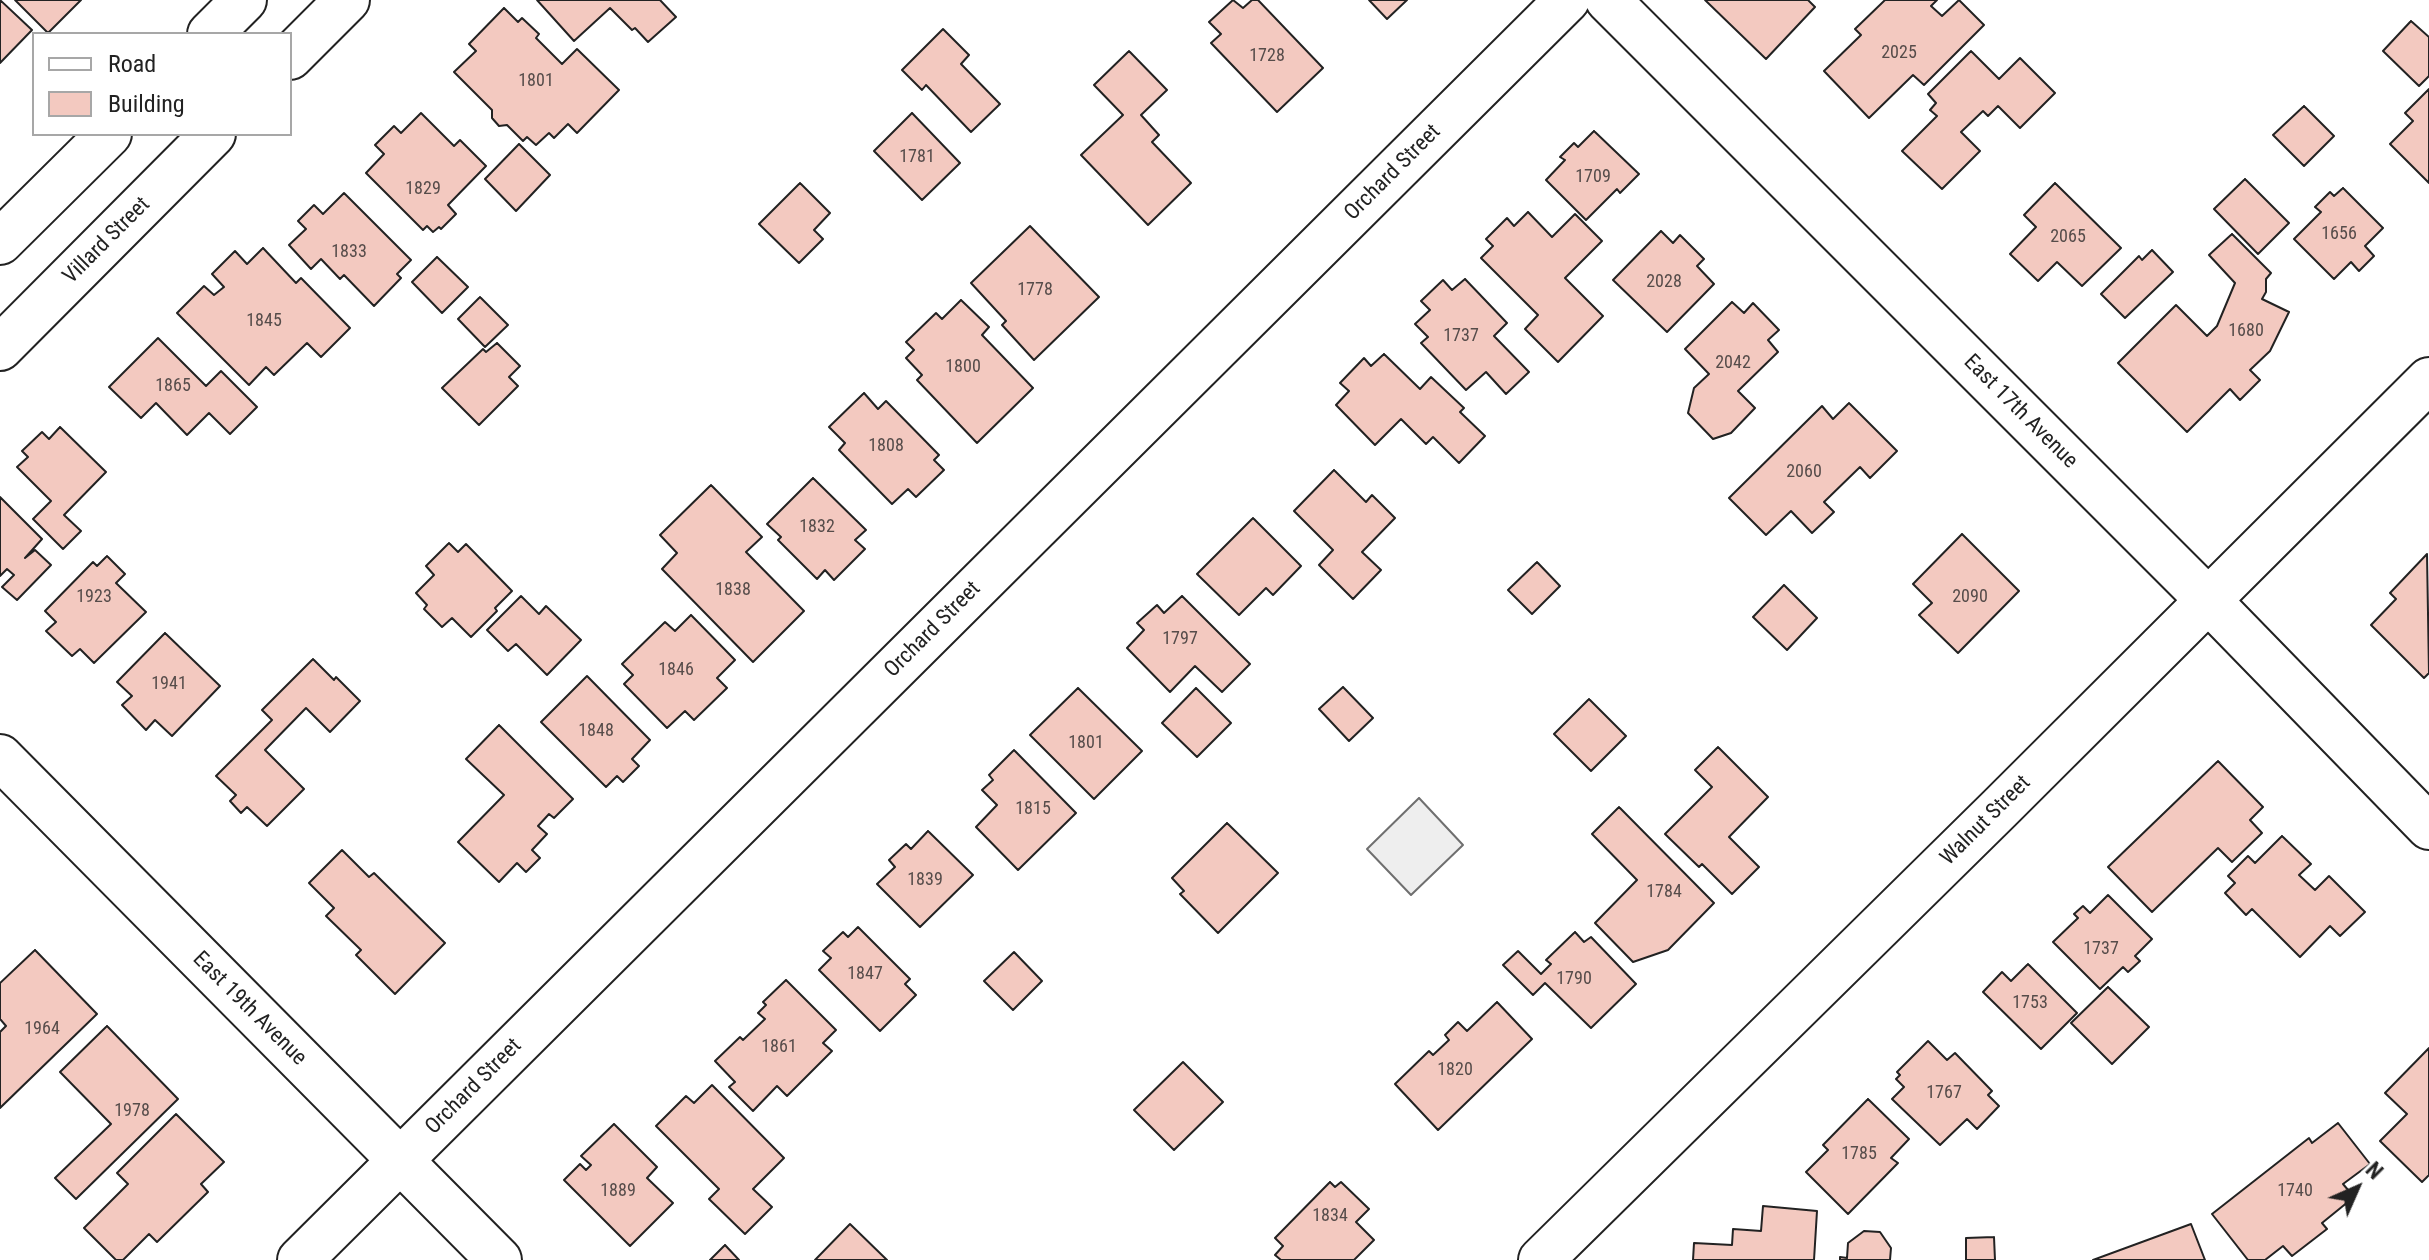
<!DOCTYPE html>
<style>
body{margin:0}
#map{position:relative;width:2429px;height:1260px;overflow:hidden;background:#fff;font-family:"Roboto Condensed",sans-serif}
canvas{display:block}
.legend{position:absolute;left:32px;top:32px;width:260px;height:104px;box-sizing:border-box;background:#fff;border:2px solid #a7a7a7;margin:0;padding:10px 14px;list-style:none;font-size:24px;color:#222}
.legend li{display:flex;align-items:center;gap:16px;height:40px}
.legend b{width:40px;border:2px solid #a7a7a7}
.north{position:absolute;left:2317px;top:1148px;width:80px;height:80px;-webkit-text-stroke:6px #fff;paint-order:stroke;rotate:45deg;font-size:22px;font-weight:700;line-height:32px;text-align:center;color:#222}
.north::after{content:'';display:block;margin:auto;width:28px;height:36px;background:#222;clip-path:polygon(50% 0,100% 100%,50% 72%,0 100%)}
</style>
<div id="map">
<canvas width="2429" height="1260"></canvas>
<ul class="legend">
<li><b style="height:10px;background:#fff"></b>Road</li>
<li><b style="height:22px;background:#f3c9c0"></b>Building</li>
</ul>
<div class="north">N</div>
</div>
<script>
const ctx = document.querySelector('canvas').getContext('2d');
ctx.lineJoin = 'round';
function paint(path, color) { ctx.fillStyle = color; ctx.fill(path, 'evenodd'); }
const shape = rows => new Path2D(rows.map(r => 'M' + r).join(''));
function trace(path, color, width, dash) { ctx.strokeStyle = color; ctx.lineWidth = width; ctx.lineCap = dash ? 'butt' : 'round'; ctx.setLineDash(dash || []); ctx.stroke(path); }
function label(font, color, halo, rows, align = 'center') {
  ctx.font = font + ' "Roboto Condensed",sans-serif'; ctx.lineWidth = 6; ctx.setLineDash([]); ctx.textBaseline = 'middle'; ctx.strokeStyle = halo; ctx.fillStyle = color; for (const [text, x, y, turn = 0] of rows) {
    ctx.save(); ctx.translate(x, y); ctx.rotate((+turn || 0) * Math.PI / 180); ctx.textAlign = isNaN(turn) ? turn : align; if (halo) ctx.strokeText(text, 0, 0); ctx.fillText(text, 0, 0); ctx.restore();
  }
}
const green = shape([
 [1419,798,1463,845,1411,895,1367,849,1419,798]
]);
const building = shape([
 [0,0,32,30,0,63,0,0],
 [15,0,81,0,48,33,15,0],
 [537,0,660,0,676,17,648,42,635,28,632,30,610,8,574,41,537,0],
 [1233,0,1243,8,1252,0,1258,0,1323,68,1277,112,1211,43,1221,34,1209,22,1233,0],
 [1369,0,1407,0,1387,19,1369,0],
 [1705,0,1808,0,1815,7,1766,59,1705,0],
 [1885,0,1937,0,1931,6,1942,16,1959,0,1984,25,1924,85,1913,75,1869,118,1824,71,1861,35,1855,29,1885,0],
 [504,8,518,22,522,18,539,34,536,38,562,64,577,49,619,90,577,133,568,124,554,138,549,133,536,145,527,137,523,141,507,125,499,126,492,118,492,110,454,72,476,51,469,44,504,8],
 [2411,21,2429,37,2429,76,2419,86,2383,51,2411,21],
 [943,29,969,55,961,64,1000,104,971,132,926,85,922,90,902,70,943,29],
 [1129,51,1167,90,1141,115,1159,135,1152,142,1191,183,1148,225,1081,155,1123,115,1094,85,1129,51],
 [1971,51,1999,79,2020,58,2055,93,2020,128,1998,106,1988,116,1983,111,1961,132,1980,151,1942,189,1902,151,1937,116,1930,110,1936,103,1928,94,1971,51],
 [2429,89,2429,183,2390,144,2413,121,2405,113,2429,89],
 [2304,106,2334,136,2304,166,2273,135,2304,106],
 [421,113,454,146,460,140,486,166,448,205,456,214,441,229,439,227,433,232,427,226,423,230,366,173,384,154,375,145,394,126,401,133,421,113],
 [912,113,960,163,922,200,874,151,912,113],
 [1594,131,1639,174,1620,193,1617,189,1586,220,1546,180,1565,160,1560,157,1574,143,1578,147,1594,131],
 [519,144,550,175,516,211,485,179,519,144],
 [2245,179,2289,223,2258,254,2214,209,2245,179],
 [800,183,830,213,814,230,823,239,799,263,759,224,800,183],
 [2055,183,2121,248,2082,286,2057,262,2038,281,2010,254,2036,227,2024,215,2055,183],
 [2343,188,2383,228,2365,246,2374,256,2359,271,2351,262,2334,279,2294,239,2321,212,2315,207,2330,192,2334,196,2343,188],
 [344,193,411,260,397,274,401,278,374,306,344,275,340,279,321,259,311,269,289,245,306,229,298,221,314,205,323,214,344,193],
 [1528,212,1552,237,1575,214,1602,241,1565,278,1603,316,1558,362,1525,329,1538,315,1481,258,1493,246,1486,239,1507,218,1514,226,1528,212],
 [1030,226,1099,297,1034,360,1002,325,1006,321,971,283,1030,226],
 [1661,231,1673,243,1680,235,1704,259,1697,266,1714,284,1667,332,1613,280,1661,231],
 [2232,234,2271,273,2266,279,2266,292,2262,299,2289,312,2270,351,2250,370,2260,380,2240,400,2230,389,2187,432,2118,363,2176,305,2207,336,2217,326,2235,283,2209,255,2232,234],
 [263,248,296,283,301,278,350,328,321,357,307,343,274,375,266,367,249,385,177,313,204,286,214,295,224,287,212,274,235,251,247,264,263,248],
 [2152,250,2173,272,2125,318,2101,294,2139,256,2142,260,2152,250],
 [437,257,468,287,442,313,412,282,437,257],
 [1465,279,1507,323,1494,336,1529,372,1506,394,1486,372,1466,390,1421,343,1428,337,1415,324,1430,310,1421,301,1443,280,1452,290,1465,279],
 [480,297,508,325,485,347,458,319,480,297],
 [961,300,989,327,982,335,1033,388,977,443,917,380,922,375,906,358,914,350,906,342,936,313,942,319,961,300],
 [1732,302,1744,313,1753,303,1779,330,1768,340,1778,352,1738,391,1755,408,1731,433,1713,439,1688,413,1694,388,1709,374,1685,349,1732,302],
 [158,338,206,386,221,371,257,407,230,434,209,413,187,435,156,403,141,418,109,387,158,338],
 [497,343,520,366,509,377,518,386,479,425,442,388,483,349,486,352,497,343],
 [1384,354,1420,389,1431,377,1464,408,1460,412,1485,436,1459,463,1433,437,1426,444,1401,419,1375,445,1336,405,1349,391,1340,383,1364,358,1371,366,1384,354],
 [864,393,878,409,886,401,939,455,934,460,944,470,916,497,908,489,892,504,839,450,845,443,829,427,864,393],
 [1849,403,1897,451,1870,478,1860,467,1824,502,1834,512,1812,533,1791,511,1766,535,1729,498,1822,406,1833,419,1849,403],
 [60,427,106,472,64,515,81,531,63,549,33,519,51,501,17,467,28,457,22,451,42,432,49,439,60,427],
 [1334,470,1366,502,1372,495,1395,518,1362,552,1381,570,1353,599,1319,565,1333,550,1294,511,1334,470],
 [813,478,866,530,855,540,865,549,834,580,825,570,817,579,778,540,781,537,767,524,813,478],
 [711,485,762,537,746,552,804,611,753,662,662,569,677,553,660,535,711,485],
 [0,497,42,539,25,558,35,550,51,565,17,600,2,587,14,575,7,569,0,576,0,497],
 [1253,518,1301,566,1273,595,1266,588,1239,615,1197,574,1253,518],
 [1962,534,2019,591,1958,653,1919,615,1932,603,1913,584,1962,534],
 [449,543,458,552,466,544,512,591,495,608,497,611,471,637,452,618,442,627,424,609,427,605,416,593,434,575,426,566,449,543],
 [2427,554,2429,673,2424,678,2371,625,2396,599,2390,593,2427,554],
 [107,556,125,574,116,583,146,612,94,663,80,649,72,656,46,631,56,622,45,611,93,562,97,566,107,556],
 [1537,562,1560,586,1532,614,1508,590,1537,562],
 [1784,585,1817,618,1787,650,1753,617,1784,585],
 [521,596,539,614,546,606,581,640,547,675,516,644,508,651,487,630,521,596],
 [1182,596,1250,664,1222,692,1195,666,1170,692,1127,648,1144,630,1137,623,1157,605,1164,613,1182,596],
 [691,615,735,660,717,678,727,688,694,720,685,711,667,728,624,684,633,675,622,664,665,622,675,631,691,615],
 [165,633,220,686,172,736,155,720,146,730,122,705,132,696,117,682,165,633],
 [313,659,334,680,336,677,360,701,330,732,306,708,265,750,304,789,267,826,247,807,241,813,230,801,236,795,216,776,272,720,262,710,313,659],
 [587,676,650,740,632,759,639,766,623,782,617,776,606,787,541,722,587,676],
 [1343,687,1373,718,1349,741,1319,709,1343,687],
 [1078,688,1142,751,1094,799,1030,735,1078,688],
 [1196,688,1231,723,1197,757,1162,723,1196,688],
 [1589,699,1626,736,1591,771,1554,734,1589,699],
 [499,725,573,799,554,818,549,814,538,826,547,834,532,850,540,858,526,872,517,863,499,882,458,842,504,795,466,759,499,725],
 [1718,747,1768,797,1729,837,1759,867,1732,894,1702,864,1699,867,1665,834,1712,787,1695,770,1718,747],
 [1014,750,1076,813,1018,870,976,827,997,805,982,790,993,780,989,775,1014,750],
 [2218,761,2263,807,2250,820,2262,833,2232,862,2218,848,2152,912,2108,867,2218,761],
 [1619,807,1714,903,1668,950,1633,962,1595,923,1637,880,1592,834,1619,807],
 [1227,823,1278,873,1218,933,1180,894,1184,891,1172,878,1227,823],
 [928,831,973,875,920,927,877,884,895,867,889,860,906,844,911,849,928,831],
 [2282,836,2311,864,2299,875,2315,890,2329,876,2365,912,2340,936,2330,926,2300,957,2252,909,2246,915,2225,893,2235,883,2228,876,2248,856,2255,863,2282,836],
 [342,850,369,877,374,873,445,943,395,994,356,955,361,950,326,916,334,908,309,883,342,850],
 [2108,895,2152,939,2135,956,2140,961,2128,972,2123,967,2100,989,2053,942,2078,918,2074,914,2083,906,2090,913,2108,895],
 [858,927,910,979,905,984,916,995,880,1031,819,970,831,958,823,951,843,932,848,937,858,927],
 [1575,932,1584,942,1591,937,1636,984,1591,1028,1545,983,1533,995,1503,965,1518,951,1541,974,1551,964,1546,960,1575,932],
 [35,950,97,1014,0,1108,0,1032,6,1026,0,1019,0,983,35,950],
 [1014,952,1042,981,1013,1010,984,981,1014,952],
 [2028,964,2077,1013,2041,1049,1983,992,2002,972,2011,981,2028,964],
 [786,980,836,1030,823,1043,832,1051,787,1096,777,1086,753,1111,729,1087,735,1082,715,1061,740,1037,743,1040,765,1019,758,1013,766,1005,763,1002,786,980],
 [2108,987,2149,1027,2112,1064,2071,1023,2108,987],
 [1497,1002,1532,1039,1438,1130,1395,1084,1429,1051,1433,1055,1449,1040,1445,1035,1458,1022,1467,1031,1497,1002],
 [107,1026,178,1099,76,1199,55,1178,111,1124,60,1072,107,1026],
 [1928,1041,1947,1060,1955,1053,1992,1091,1988,1095,1999,1106,1977,1129,1967,1119,1940,1145,1892,1099,1904,1087,1896,1079,1900,1075,1897,1072,1928,1041],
 [2429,1048,2429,1175,2422,1182,2380,1141,2407,1114,2385,1093,2429,1048],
 [1183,1062,1223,1102,1174,1150,1134,1110,1183,1062],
 [712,1085,784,1158,753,1189,772,1207,745,1234,709,1199,719,1189,656,1126,686,1096,694,1103,712,1085],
 [1868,1099,1909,1139,1891,1158,1898,1163,1848,1214,1806,1172,1828,1150,1823,1145,1868,1099],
 [176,1114,224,1162,201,1184,208,1192,157,1242,149,1234,123,1260,116,1260,84,1228,128,1184,117,1173,176,1114],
 [2338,1123,2370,1164,2343,1184,2354,1197,2322,1223,2327,1229,2292,1256,2283,1246,2265,1260,2248,1260,2212,1214,2309,1138,2312,1143,2338,1123],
 [614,1124,657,1167,647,1178,673,1203,630,1246,564,1180,580,1164,586,1170,591,1165,581,1156,614,1124],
 [1330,1182,1335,1187,1341,1182,1369,1209,1356,1222,1374,1240,1354,1260,1281,1260,1275,1255,1283,1246,1275,1238,1330,1182],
 [1763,1206,1817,1211,1814,1260,1693,1260,1694,1243,1732,1245,1733,1229,1761,1231,1763,1206],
 [850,1224,887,1260,815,1260,850,1224],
 [2191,1224,2205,1260,2093,1260,2191,1224],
 [1864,1231,1880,1232,1891,1248,1890,1260,1840,1260,1840,1257,1847,1258,1848,1243,1864,1231],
 [1994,1237,1995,1260,1966,1260,1966,1238,1994,1237],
 [725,1245,739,1260,710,1260,725,1245]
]);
const minor = shape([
 [1608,0,2208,600,2429,827],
 [210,34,244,0],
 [290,57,347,0],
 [0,242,109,134],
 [0,348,213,134],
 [0,757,499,1260],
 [300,1260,1567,0],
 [1541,1260,2000,808,2429,380]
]);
const numberNames = [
 ["2025",1899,53],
 ["1728",1267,56],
 ["1801",536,81],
 ["1781",917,157],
 ["1709",1593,177],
 ["1829",423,189],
 ["1656",2339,234],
 ["2065",2068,237],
 ["1833",349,252],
 ["2028",1664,282],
 ["1778",1035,290],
 ["1845",264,321],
 ["1680",2246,331],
 ["1737",1461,336],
 ["2042",1733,363],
 ["1800",963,367],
 ["1865",173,386],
 ["1808",886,446],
 ["2060",1804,472],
 ["1832",817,527],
 ["1838",733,590],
 ["1923",94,597],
 ["2090",1970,597],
 ["1797",1180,639],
 ["1846",676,670],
 ["1941",169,684],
 ["1848",596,731],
 ["1801",1086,743],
 ["1815",1033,809],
 ["1839",925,880],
 ["1784",1664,892],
 ["1737",2101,949],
 ["1847",865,974],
 ["1790",1574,979],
 ["1753",2030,1003],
 ["1964",42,1029],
 ["1861",779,1047],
 ["1820",1455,1070],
 ["1767",1944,1093],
 ["1978",132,1111],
 ["1785",1859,1154],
 ["1889",618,1191],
 ["1740",2295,1191],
 ["1834",1330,1216]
];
const streetNames = [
 ["Orchard Street",1393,173,-45],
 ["Villard Street",107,241,-45],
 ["East 17th Avenue",2020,412,45],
 ["Orchard Street",933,630,-45],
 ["Walnut Street",1986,821,-45],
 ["East 19th Avenue",249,1009,45],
 ["Orchard Street",474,1087,-45]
];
paint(green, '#eee');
trace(green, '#6f6f6f', 2);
paint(building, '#f3c9c0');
trace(building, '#222', 2);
trace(minor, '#222', 48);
trace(minor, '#fff', 44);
label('18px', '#564c4a', null, numberNames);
label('22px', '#222', '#fff', streetNames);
</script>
